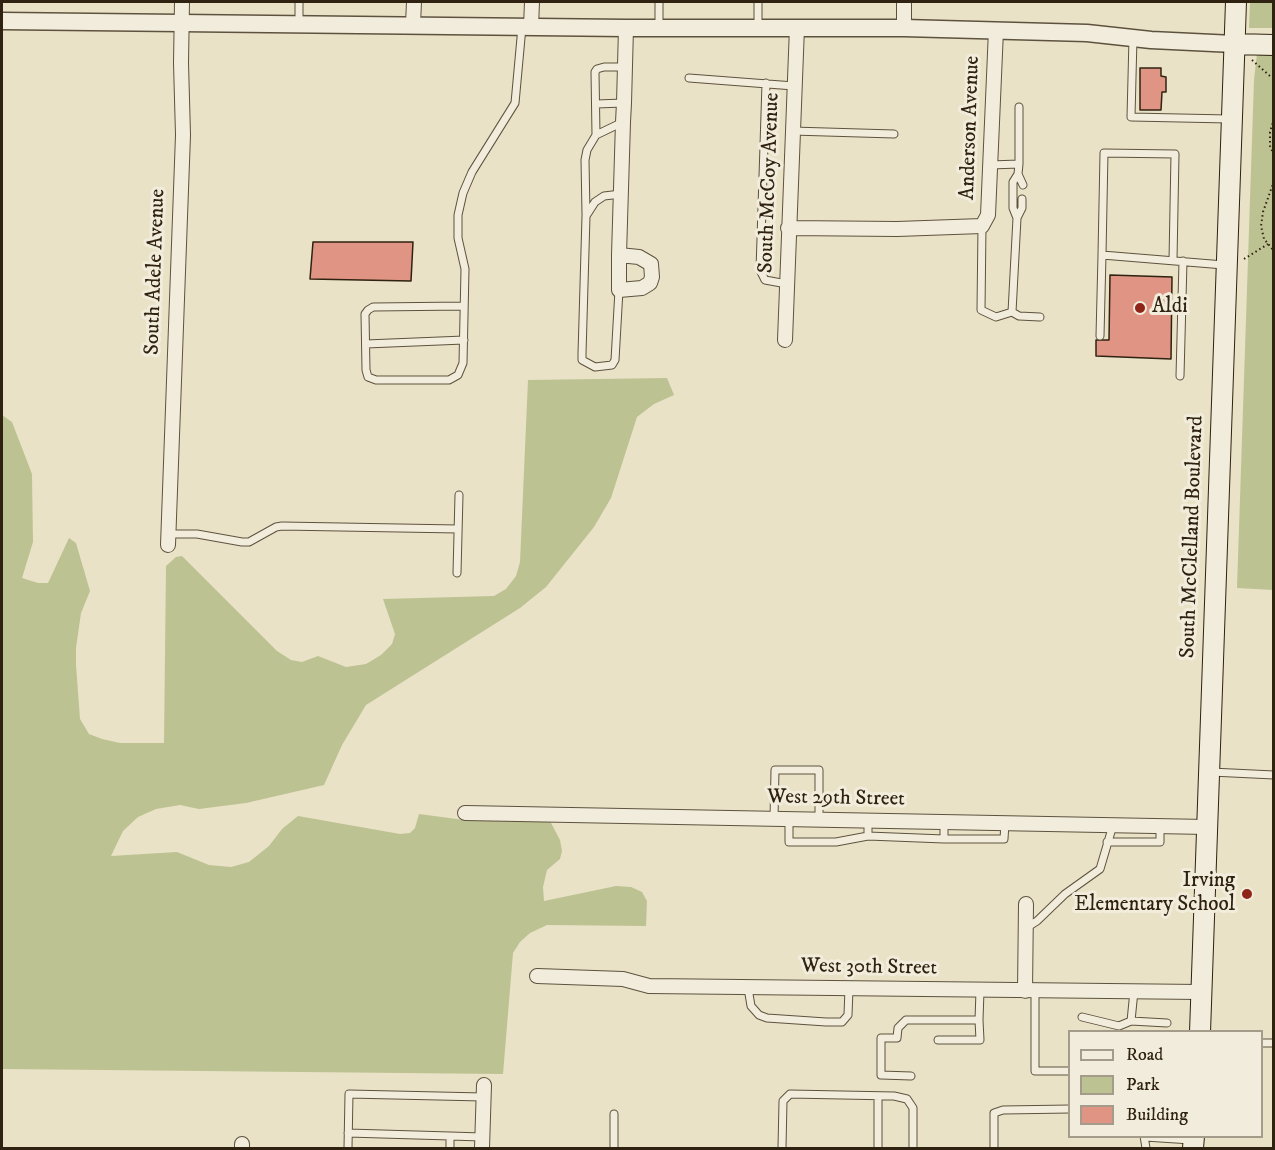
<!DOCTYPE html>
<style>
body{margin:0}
#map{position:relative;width:1275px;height:1150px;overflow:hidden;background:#e9e2c7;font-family:"IM FELL DW Pica",serif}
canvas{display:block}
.frame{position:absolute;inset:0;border:3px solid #302210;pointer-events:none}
.legend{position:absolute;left:1068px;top:1030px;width:195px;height:108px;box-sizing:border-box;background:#f1ecdb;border:2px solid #a49b8a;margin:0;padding:8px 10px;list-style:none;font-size:18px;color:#302210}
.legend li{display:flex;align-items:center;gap:12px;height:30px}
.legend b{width:30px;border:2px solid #a49b8a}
</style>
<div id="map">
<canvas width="1275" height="1150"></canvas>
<div class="frame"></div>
<ul class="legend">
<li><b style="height:8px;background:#f1ecdb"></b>Road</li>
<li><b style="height:16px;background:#bcc291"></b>Park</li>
<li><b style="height:16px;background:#df9484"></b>Building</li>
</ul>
</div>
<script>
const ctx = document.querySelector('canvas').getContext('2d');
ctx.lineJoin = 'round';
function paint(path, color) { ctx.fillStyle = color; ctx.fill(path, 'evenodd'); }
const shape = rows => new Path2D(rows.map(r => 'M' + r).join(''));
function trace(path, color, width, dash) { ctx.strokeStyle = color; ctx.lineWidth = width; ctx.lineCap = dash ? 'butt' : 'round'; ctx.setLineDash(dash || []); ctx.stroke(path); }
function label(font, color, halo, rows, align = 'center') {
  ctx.font = font + ' "IM FELL DW Pica",serif'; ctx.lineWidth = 6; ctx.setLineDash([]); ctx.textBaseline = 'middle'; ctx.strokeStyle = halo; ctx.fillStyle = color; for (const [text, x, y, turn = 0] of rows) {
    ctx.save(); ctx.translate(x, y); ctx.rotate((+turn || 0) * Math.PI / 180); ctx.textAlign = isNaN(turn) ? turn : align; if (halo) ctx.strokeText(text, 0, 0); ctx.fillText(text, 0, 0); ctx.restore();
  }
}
const green = shape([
 [1250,2,1273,2,1273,28,1249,28],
 [1258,45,1273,45,1273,590,1237,588,1254,80],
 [667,378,674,395,654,404,637,417,611,498,594,527,546,587,520,608,366,705,342,745,324,785,246,803,199,809,180,805,156,809,138,817,123,831,111,856,177,852,209,865,231,867,249,862,269,846,282,829,298,816,400,834,410,833,415,828,419,814,464,820,550,821,560,840,562,851,560,859,547,870,543,887,544,901,616,886,631,887,642,892,647,901,646,926,547,925,530,933,520,942,513,953,503,1074,2,1069,2,415,12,422,32,474,33,542,22,578,38,583,48,583,69,538,76,543,90,591,81,613,76,648,76,665,80,719,89,734,102,739,120,743,164,743,166,566,176,557,182,556,277,651,291,660,302,662,318,656,346,667,366,664,381,655,392,644,395,634,383,599,494,596,506,589,516,576,520,562,528,380]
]);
const building = shape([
 [1140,68,1161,68,1161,76,1166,77,1166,92,1162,92,1161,110,1140,110,1140,68],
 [313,242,413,242,411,281,310,279,313,242],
 [1110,275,1172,277,1171,359,1096,356,1096,340,1109,340,1110,275]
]);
const path = shape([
 [1252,60,1270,76,1274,77],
 [1274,119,1270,132,1270,146,1274,155],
 [1274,181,1263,212,1261,226,1264,239,1274,251],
 [1244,259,1268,244]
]);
const service = shape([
 [758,2,758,27],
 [299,23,299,2],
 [659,27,659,2],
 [1133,38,1131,117,1229,119],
 [689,78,794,86],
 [766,83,760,270,765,280,787,284],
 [596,104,624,103],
 [792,131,894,134],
 [596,135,595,72,597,69,604,67,625,67],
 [1019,164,1019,107],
 [1018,174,1023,185],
 [586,214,585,160,587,150,596,135,623,122],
 [1017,218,1022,208,1022,199],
 [982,226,981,310,996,317,1012,312,1017,218,1013,208,1013,182,1018,174,1019,164,990,165],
 [1173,260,1175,154,1104,153,1102,255,1224,265],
 [619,290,615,360,612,365,595,367,582,360,582,354,586,216,595,202,604,196,621,194],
 [464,306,373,307,368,310,365,314,366,370,368,377,376,380,449,380,458,375,463,363,465,269,458,238,458,215,463,193,472,172,515,103,522,27],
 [1012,312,1019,316,1040,317],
 [1100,336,1102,255],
 [366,344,464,340],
 [1180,376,1183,261],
 [168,534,197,534,242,542,249,542,276,527,282,526,458,529],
 [457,573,459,495],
 [1211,772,1274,775],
 [774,819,775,770,819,770,819,820],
 [789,819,789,842,836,842,868,836,868,820],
 [868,836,944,839,944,822],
 [944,839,1004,839,1005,823],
 [1107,842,1160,842,1160,826],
 [1026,928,1037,921,1065,894,1100,869,1113,825],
 [748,988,751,1006,759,1015,767,1018,826,1022,842,1022,848,1015,849,989],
 [1035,991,1035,1071,1070,1071],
 [1134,991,1131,1021,1167,1023],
 [1082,1017,1119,1026,1131,1021],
 [938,1040,980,1040,979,1020],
 [1262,1043,1274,1043],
 [911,1076,881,1075,881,1038,897,1038,898,1028,906,1020,979,1020,980,991],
 [348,1133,450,1136],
 [1144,1136,1146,1148],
 [1145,1137,1191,1140],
 [348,1148,349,1094,483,1097],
 [450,1148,450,1136,482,1137],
 [614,1148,614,1114],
 [782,1148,783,1101,790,1094,894,1096,907,1099,913,1108,913,1148],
 [878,1148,878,1096],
 [994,1148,994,1113,1003,1110,1070,1109]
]);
const minor = shape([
 [413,24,414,2],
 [531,27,532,2],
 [904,28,904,2],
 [788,228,897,229,982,226,988,215,996,30],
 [619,255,639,257,651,264,652,277,650,283,642,288,619,290,619,255,623,122,624,103,626,28],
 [785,340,797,27],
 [168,545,183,135,181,63,182,2],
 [465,813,1207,827],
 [537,976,623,979,649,986,1200,992],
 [1025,991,1026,904],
 [242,1148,242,1144],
 [482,1148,484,1085]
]);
const tertiary = shape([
 [2,21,626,28,904,28,1087,33,1151,40,1234,44]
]);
const secondary = shape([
 [1234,44,1274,45],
 [1200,1032,1236,2],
 [1193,1148,1194,1136]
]);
const markers = [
 [1140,308,6,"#8f2418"],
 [1247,894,6,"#8f2418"]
];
const streetNames = [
 ["Anderson Avenue",971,128,-88],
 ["South McCoy Avenue",770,183,-88],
 ["South Adele Avenue",156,272,-88],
 ["South McClelland Boulevard",1193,537,-88],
 ["West 29th Street",836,799,1],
 ["West 30th Street",869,968,1]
];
const poiNames = [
 ["Aldi",1152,308],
 ["Irving",1235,882,"right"],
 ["Elementary School",1235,906,"right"]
];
paint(green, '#bcc291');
paint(building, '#df9484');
trace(building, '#302210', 1.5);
trace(service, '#5e523e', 9);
trace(minor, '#5e523e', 16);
trace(tertiary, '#5e523e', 19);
trace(secondary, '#302210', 22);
trace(path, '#302210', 2, [1.5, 3]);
trace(service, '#f1ecdb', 7);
trace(minor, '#f1ecdb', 14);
trace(tertiary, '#f1ecdb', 16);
trace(secondary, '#f1ecdb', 20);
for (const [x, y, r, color] of markers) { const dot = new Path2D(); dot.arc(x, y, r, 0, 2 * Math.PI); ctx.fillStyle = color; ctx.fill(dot); trace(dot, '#f1ecdb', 2); }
label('21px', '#302210', '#f1ecdb', streetNames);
label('21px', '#302210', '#f1ecdb', poiNames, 'left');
</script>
